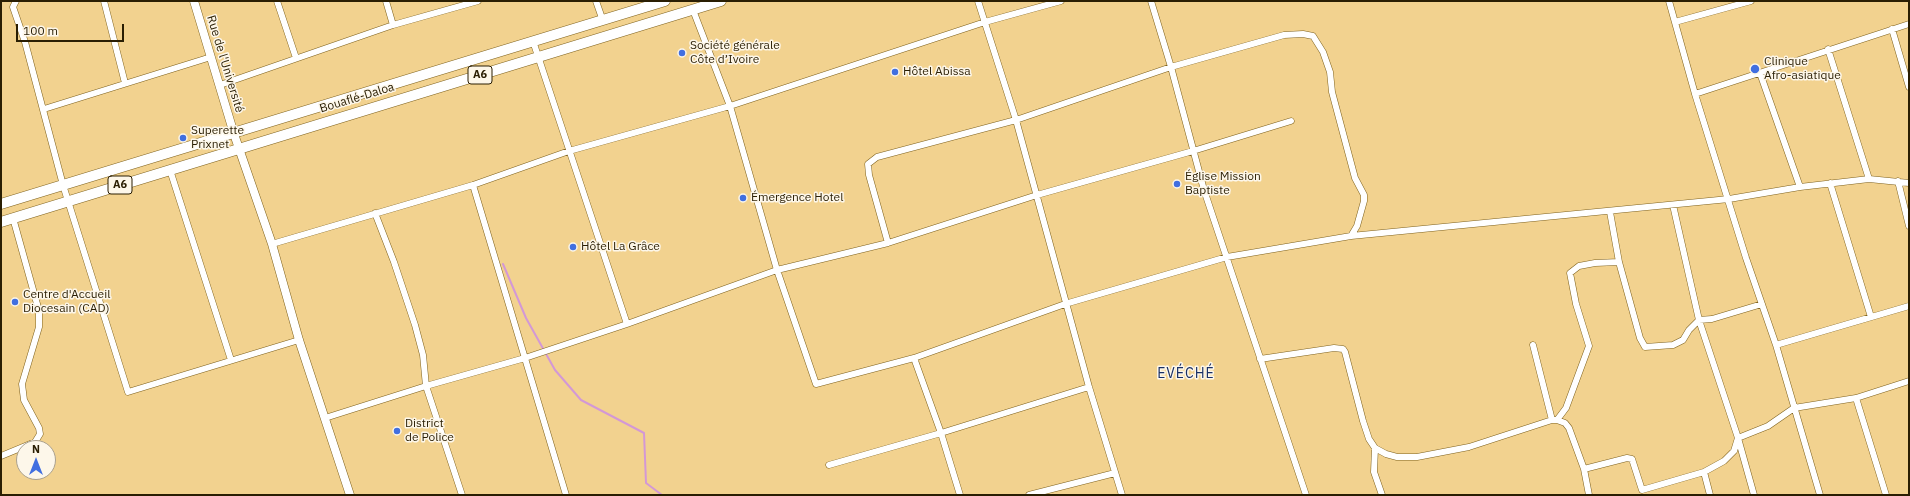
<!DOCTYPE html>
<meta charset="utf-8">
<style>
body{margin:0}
#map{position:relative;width:1910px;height:496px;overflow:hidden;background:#f2d28f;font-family:"IBM Plex Sans",sans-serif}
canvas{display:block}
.frame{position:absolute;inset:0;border:2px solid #2a1e03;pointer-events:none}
.north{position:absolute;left:16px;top:440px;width:40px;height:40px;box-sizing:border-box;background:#fdf7ea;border:1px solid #a9a08e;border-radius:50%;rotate:0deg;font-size:11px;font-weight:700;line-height:16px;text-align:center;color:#2a1e03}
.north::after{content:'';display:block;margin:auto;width:14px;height:18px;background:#416fe0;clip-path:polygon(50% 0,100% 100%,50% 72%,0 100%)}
.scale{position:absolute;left:16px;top:24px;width:108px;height:18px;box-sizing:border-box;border:2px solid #2a1e03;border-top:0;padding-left:5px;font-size:12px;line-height:14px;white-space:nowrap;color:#2a1e03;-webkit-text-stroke:3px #fdf7ea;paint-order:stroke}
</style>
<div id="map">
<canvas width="1910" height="496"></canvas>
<div class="frame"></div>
<div class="north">N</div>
<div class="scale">100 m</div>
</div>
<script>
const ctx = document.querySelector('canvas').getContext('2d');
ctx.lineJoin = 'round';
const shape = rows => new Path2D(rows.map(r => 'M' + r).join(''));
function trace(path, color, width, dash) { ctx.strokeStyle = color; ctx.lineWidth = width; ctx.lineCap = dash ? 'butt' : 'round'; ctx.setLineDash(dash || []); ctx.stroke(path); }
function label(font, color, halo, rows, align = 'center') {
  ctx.font = font + ' "IBM Plex Sans",sans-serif'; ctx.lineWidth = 3; ctx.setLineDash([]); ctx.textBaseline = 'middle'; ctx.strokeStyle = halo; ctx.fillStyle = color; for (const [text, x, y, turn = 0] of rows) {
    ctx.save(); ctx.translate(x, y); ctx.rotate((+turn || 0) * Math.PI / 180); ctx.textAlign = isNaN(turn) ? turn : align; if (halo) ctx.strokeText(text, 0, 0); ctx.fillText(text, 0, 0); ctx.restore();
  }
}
const stream = shape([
 [503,264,526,318,555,370,581,400,644,433,646,483,662,495]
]);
const minor = shape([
 [16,1,13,7,25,42,63,185,128,392,299,340],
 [104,1,125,83],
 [277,1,296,58],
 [386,1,393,25],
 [596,1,603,21],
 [978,1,1016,120,1089,387,1122,495],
 [1151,1,1171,67,1204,190,1306,495],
 [1669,1,1695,94,1746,258,1776,345,1820,495],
 [693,10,730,106,777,270,816,384,914,358,1065,304,1227,257,1351,236,1729,199,1800,187,1869,179,1909,183],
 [1675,22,1751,1],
 [1892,29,1909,87],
 [533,41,627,324],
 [1828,49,1869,179],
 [1760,73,1800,187],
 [220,85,393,25,478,1],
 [1695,94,1909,24],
 [44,109,211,57],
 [170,170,231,360],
 [1898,181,1909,226],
 [1830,183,1871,317],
 [473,185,566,495],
 [1673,205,1699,320,1738,438,1754,495],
 [1610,212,1619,262],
 [375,213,394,262,415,325,423,355,426,386,462,495],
 [888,243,869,175,868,164,877,157,1016,120,1171,67,1284,35,1303,34,1313,36,1323,52,1330,72,1332,92,1355,178,1364,195,1364,201,1357,226,1351,236],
 [272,244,473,185,569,151,730,106,985,22,1061,1],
 [1533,345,1552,420],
 [1776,345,1909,306],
 [914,358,941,433,960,495],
 [1260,359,1334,348,1343,349,1345,352,1363,421,1369,439,1375,448,1386,454,1397,457,1417,457,1469,447,1552,420,1557,420,1565,423,1569,428,1584,469,1589,495],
 [1856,398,1886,495],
 [325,418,426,386,525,358,627,324,777,270,888,243,1037,195,1193,151,1291,121],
 [1557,420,1566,408,1589,346,1576,304,1570,273,1579,266,1595,263,1619,262,1640,338,1645,347,1673,345,1683,340,1689,330,1699,320,1712,319,1762,304],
 [1375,448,1374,472,1382,495],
 [1,456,35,442,40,434,39,428,24,400,22,384,39,327,39,311,13,218],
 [829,465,941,433,1089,387],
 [1584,469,1627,458,1632,459,1642,490,1704,472,1724,461,1734,451,1738,438,1768,426,1794,408,1856,398,1909,381],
 [1704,472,1710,495],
 [1029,495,1115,473]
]);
const tertiary = shape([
 [194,1,234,134,272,244,299,340,350,495]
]);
const trunk = shape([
 [1,204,665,1],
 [1,222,721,1]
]);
const markers = [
 [682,53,4,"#416fe0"],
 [1755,69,5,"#416fe0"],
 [895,72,4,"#416fe0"],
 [183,138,4,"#416fe0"],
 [1177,184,4,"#416fe0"],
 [743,198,4,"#416fe0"],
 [573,247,4,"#416fe0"],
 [15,302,4,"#416fe0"],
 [397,431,4,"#416fe0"]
];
const shields = [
 [480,75,24],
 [120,185,24]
];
const shieldNames = [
 ["A6",480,75],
 ["A6",120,185]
];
const poiNames = [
 ["Société générale",690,46],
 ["Côte d’Ivoire",690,60],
 ["Clinique",1764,62],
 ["Afro-asiatique",1764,76],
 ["Hôtel Abissa",903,72],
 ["Superette",191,131],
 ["Prixnet",191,145],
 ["Église Mission",1185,177],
 ["Baptiste",1185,191],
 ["Émergence Hotel",751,198],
 ["Hôtel La Grâce",581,247],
 ["Centre d'Accueil",23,295],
 ["Diocesain (CAD)",23,309],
 ["District",405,424],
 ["de Police",405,438]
];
const streetNames = [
 ["Rue de l'Université",225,64,73],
 ["Bouaflé-Daloa",357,98,-17]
];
const quarterNames = [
 ["EVÉCHÉ",1186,374]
];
trace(stream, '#d398d6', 2);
trace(minor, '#7f621e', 7);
trace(tertiary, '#7f621e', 9);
trace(trunk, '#7f621e', 11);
trace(minor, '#fff', 6);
trace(tertiary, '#fff', 8);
trace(trunk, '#fff', 10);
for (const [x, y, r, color] of markers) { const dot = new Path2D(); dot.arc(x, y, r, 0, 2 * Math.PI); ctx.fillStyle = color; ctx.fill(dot); trace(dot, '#fdf7ea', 1.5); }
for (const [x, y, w] of shields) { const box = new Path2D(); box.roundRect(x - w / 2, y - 9, w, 18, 3); ctx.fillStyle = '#fdf7ea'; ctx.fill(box); trace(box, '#2a1e03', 1); }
label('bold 11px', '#2a1e03', null, shieldNames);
label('12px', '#2a1e03', '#fdf7ea', poiNames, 'left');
label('12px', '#2a1e03', '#fdf7ea', streetNames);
ctx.letterSpacing = '1px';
label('14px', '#192f65', '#fdf7ea', quarterNames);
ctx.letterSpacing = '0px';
</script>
